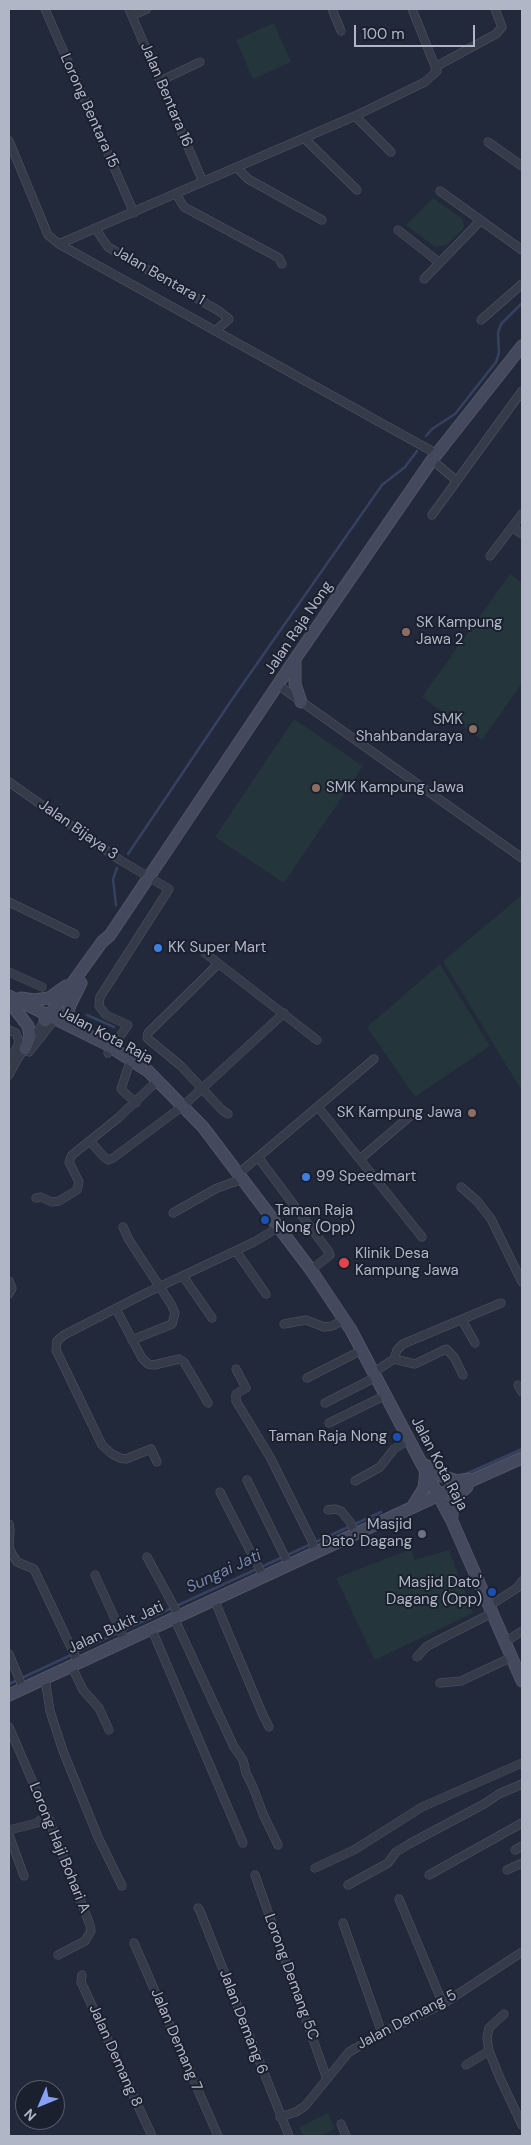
<!DOCTYPE html>
<style>
body{margin:0}
#map{position:relative;width:531px;height:2145px;overflow:hidden;background:#22293a;font-family:"DM Sans",sans-serif}
canvas{display:block}
.frame{position:absolute;inset:0;border:10px solid #b1b6c6;pointer-events:none}
.north{position:absolute;left:15px;top:2080px;width:50px;height:50px;box-sizing:border-box;background:#1b202f;border:1px solid #575c6b;border-radius:50%;rotate:225deg;font-size:14px;font-weight:700;line-height:20px;text-align:center;color:#b1b6c6}
.north::after{content:'';display:block;margin:auto;width:18px;height:22px;background:#86a0f6;clip-path:polygon(50% 0,100% 100%,50% 72%,0 100%)}
.scale{position:absolute;left:354px;top:25px;width:121px;height:22px;box-sizing:border-box;border:2px solid #b1b6c6;border-top:0;padding-left:6px;font-size:15px;line-height:18px;white-space:nowrap;color:#b1b6c6;-webkit-text-stroke:4px #1b202f;paint-order:stroke}
</style>
<div id="map">
<canvas width="531" height="2145"></canvas>
<div class="frame"></div>
<div class="north">N</div>
<div class="scale">100 m</div>
</div>
<script>
const ctx = document.querySelector('canvas').getContext('2d');
ctx.lineJoin = 'round';
function paint(path, color) { ctx.fillStyle = color; ctx.fill(path, 'evenodd'); }
const shape = rows => new Path2D(rows.map(r => 'M' + r).join(''));
function trace(path, color, width, dash) { ctx.strokeStyle = color; ctx.lineWidth = width; ctx.lineCap = dash ? 'butt' : 'round'; ctx.setLineDash(dash || []); ctx.stroke(path); }
function label(font, color, halo, rows, align = 'center') {
  ctx.font = font + ' "DM Sans",sans-serif'; ctx.lineWidth = 4; ctx.setLineDash([]); ctx.textBaseline = 'middle'; ctx.strokeStyle = halo; ctx.fillStyle = color; for (const [text, x, y, turn = 0] of rows) {
    ctx.save(); ctx.translate(x, y); ctx.rotate((+turn || 0) * Math.PI / 180); ctx.textAlign = isNaN(turn) ? turn : align; if (halo) ctx.strokeText(text, 0, 0); ctx.fillText(text, 0, 0); ctx.restore();
  }
}
const green = shape([
 [274,23,291,62,253,79,236,40],
 [433,198,463,219,464,228,447,245,435,247,406,225],
 [510,574,522,583,522,683,482,740,422,697],
 [294,719,363,766,284,883,215,837],
 [522,895,522,1091,443,961],
 [440,964,490,1046,415,1097,367,1027],
 [411,1549,415,1560,449,1550,473,1613,375,1660,336,1578],
 [328,2113,335,2129,319,2136,303,2136,299,2127]
]);
const stream = shape([
 [426,436,432,429,455,414,496,362,499,353,498,333,501,324,522,303],
 [128,854,233,698,382,485,405,467,417,451],
 [116,905,113,879,117,868],
 [87,1015,114,1027],
 [468,1473,522,1449],
 [76,1652,381,1512],
 [9,1684,71,1655]
]);
const street = shape([
 [45,9,134,213],
 [129,9,203,182],
 [332,9,341,31],
 [132,16,147,9],
 [435,67,496,34,502,27,495,9],
 [160,81,200,62],
 [355,116,391,152],
 [304,138,357,190],
 [9,141,48,235,59,244,437,454],
 [488,142,522,166],
 [236,167,248,179,322,220],
 [440,191,522,250],
 [176,194,184,207,279,258,282,264],
 [95,228,108,247,219,311,229,319,215,331],
 [398,230,440,263],
 [59,244,355,116,425,82,437,71,412,9],
 [424,279,481,220],
 [481,320,522,284],
 [432,460,457,481],
 [432,515,522,391],
 [512,527,522,534],
 [490,556,522,514],
 [278,685,522,858],
 [9,782,120,860,169,889,100,997,99,1006,106,1015,128,1025,108,1053],
 [9,902,75,934],
 [205,953,317,1040],
 [218,964,148,1033,147,1038,181,1066,222,1110,228,1114],
 [9,972,42,987],
 [9,1030,16,1033,19,1041,18,1046,9,1060],
 [29,1052,51,1024],
 [129,1065,121,1089,136,1103],
 [9,1075,18,1058,45,1021],
 [318,1107,422,1237],
 [90,1141,104,1157,108,1160,113,1158,183,1106,284,1013],
 [258,1157,329,1252,330,1255,311,1270],
 [360,1159,409,1117],
 [238,1174,374,1059],
 [461,1187,477,1201,491,1219,522,1282],
 [36,1198,41,1197,52,1202,59,1201,77,1190,79,1182,69,1162,72,1155,118,1118,157,1081],
 [173,1213,217,1188,243,1179],
 [123,1227,129,1240,171,1304,175,1313,172,1324,132,1340],
 [236,1251,266,1294],
 [183,1276,212,1318],
 [9,1281,12,1288,9,1294],
 [116,1309,142,1358,148,1364,154,1365,179,1359,184,1362,208,1403],
 [462,1320,475,1343],
 [284,1324,306,1320,324,1327,332,1326,344,1320],
 [394,1359,397,1350,403,1344,501,1303],
 [236,1369,246,1388,236,1394,236,1401,270,1457,312,1541,315,1553],
 [374,1372,394,1359,415,1364,446,1349,454,1357,463,1375],
 [307,1378,362,1350],
 [518,1385,522,1392],
 [325,1403,376,1377],
 [329,1423,386,1395],
 [157,1462,151,1449,126,1459,120,1458,112,1454,102,1445,56,1350,57,1341,64,1335,142,1295,254,1242,279,1227],
 [247,1480,289,1565],
 [355,1481,380,1467,394,1449,410,1439],
 [220,1492,263,1576],
 [328,1510,335,1509,341,1511,350,1522,356,1534],
 [9,1524,10,1530,9,1546,12,1554,17,1562,34,1569,78,1662],
 [147,1557,179,1616],
 [95,1575,125,1641],
 [214,1599,262,1713,269,1727],
 [489,1606,517,1588,522,1581],
 [174,1618,234,1747,243,1760,246,1773,253,1787,263,1814,278,1845],
 [152,1630,243,1843],
 [505,1642,522,1631],
 [9,1654,23,1688],
 [417,1657,426,1647,437,1641,492,1613],
 [71,1665,83,1690,99,1708,109,1730],
 [45,1678,50,1711,63,1751,98,1837,122,1886],
 [440,1683,461,1681,512,1657],
 [9,1727,47,1815,90,1925,91,1931,85,1941,58,1955],
 [9,1830,37,1823,47,1815],
 [9,1835,24,1876],
 [515,1850,522,1846],
 [315,1868,354,1850,422,1807,522,1763],
 [507,1870,522,1863],
 [255,1875,327,2079],
 [429,1875,522,1823],
 [348,1885,388,1863,396,1852,409,1844,484,1804,499,1794,522,1784],
 [399,1899,443,2004],
 [198,1908,200,1911,289,2136],
 [343,1923,382,2033],
 [134,1943,218,2136],
 [82,1975,81,1982,152,2136],
 [504,2014,489,2028,487,2038,489,2051,499,2076,522,2125],
 [466,2065,489,2051],
 [280,2117,296,2112,305,2106,349,2052,382,2033,443,2004,522,1952],
 [341,2124,346,2136]
]);
const secondary = shape([
 [295,660,295,684,301,702],
 [9,996,106,1044,148,1071,203,1127,311,1270,351,1330,452,1521,522,1681],
 [21,998,34,1000,49,998,66,986],
 [11,1004,28,1026,30,1036,25,1049],
 [45,1021,102,942,110,935,295,659,432,460,522,346],
 [77,1027,69,1020,68,1013,70,1005,81,983],
 [425,1465,442,1476,457,1481,468,1479],
 [413,1506,424,1488,426,1470],
 [452,1516,453,1499,467,1487],
 [9,1695,439,1495,522,1458]
]);
const markers = [
 [406,632,5,"#8d6e63"],
 [473,729,5,"#8d6e63"],
 [316,788,5,"#8d6e63"],
 [158,948,5,"#3f7fe0"],
 [472,1113,5,"#8d6e63"],
 [306,1177,5,"#3f7fe0"],
 [265,1220,5,"#1a4fb4"],
 [344,1263,6,"#e0444e"],
 [397,1437,5,"#1a4fb4"],
 [422,1534,5,"#6b7280"],
 [492,1592,5,"#1a4fb4"]
];
const streetNames = [
 ["Jalan Bentara 16",166,95,67],
 ["Lorong Bentara 15",89,111,66],
 ["Jalan Bentara 1",159,276,30],
 ["Jalan Raja Nong",299,628,-56],
 ["Jalan Bijaya 3",78,830,35],
 ["Jalan Kota Raja",106,1036,28],
 ["Jalan Kota Raja",439,1464,62],
 ["Jalan Bukit Jati",116,1628,-25],
 ["Lorong Haji Bohari A",59,1848,68],
 ["Lorong Demang 5C",291,1977,70],
 ["Jalan Demang 5",407,2020,-28],
 ["Jalan Demang 6",243,2022,69],
 ["Jalan Demang 7",176,2040,67],
 ["Jalan Demang 8",115,2056,66]
];
const poiNames = [
 ["SK Kampung",416,623],
 ["Jawa 2",416,640],
 ["SMK",463,720,"right"],
 ["Shahbandaraya",463,737,"right"],
 ["SMK Kampung Jawa",326,788],
 ["KK Super Mart",168,948],
 ["SK Kampung Jawa",462,1113,"right"],
 ["99 Speedmart",316,1177],
 ["Taman Raja",275,1211],
 ["Nong (Opp)",275,1228],
 ["Klinik Desa",355,1254],
 ["Kampung Jawa",355,1271],
 ["Taman Raja Nong",387,1437,"right"],
 ["Masjid",412,1525,"right"],
 ["Dato' Dagang",412,1542,"right"],
 ["Masjid Dato'",482,1583,"right"],
 ["Dagang (Opp)",482,1600,"right"]
];
const waterNames = [
 ["Sungai Jati",224,1572,-25]
];
paint(green, '#24353b');
trace(stream, '#364161', 2.5);
trace(street, '#515665', 9);
trace(secondary, '#515665', 13);
trace(street, '#363b4a', 8);
trace(secondary, '#44495d', 11);
for (const [x, y, r, color] of markers) { const dot = new Path2D(); dot.arc(x, y, r, 0, 2 * Math.PI); ctx.fillStyle = color; ctx.fill(dot); trace(dot, '#1b202f', 2); }
label('15px', '#b1b6c6', '#1b202f', streetNames);
label('15px', '#b1b6c6', '#1b202f', poiNames, 'left');
label('italic 16px', '#7987ae', '#1b202f', waterNames);
</script>
